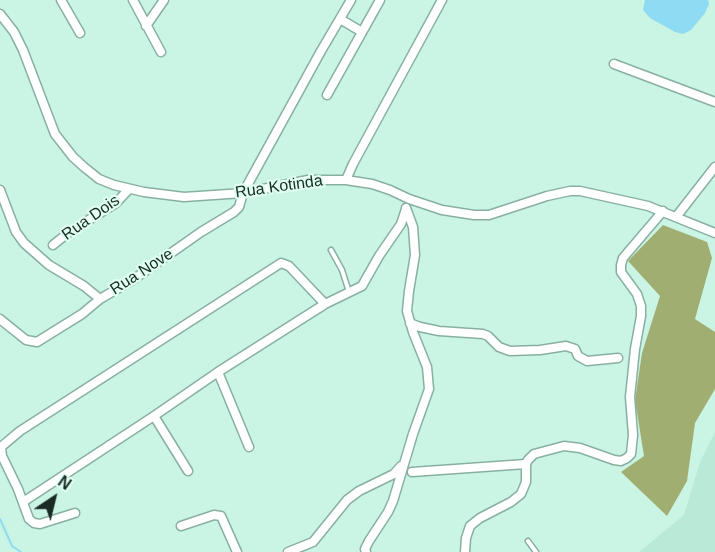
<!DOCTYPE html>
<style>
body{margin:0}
#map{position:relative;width:715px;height:552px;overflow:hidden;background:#caf4e3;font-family:Arial,sans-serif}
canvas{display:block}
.north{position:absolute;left:24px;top:468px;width:60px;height:60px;-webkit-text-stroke:4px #defff1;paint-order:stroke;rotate:35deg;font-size:16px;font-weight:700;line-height:24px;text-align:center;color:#1a2a24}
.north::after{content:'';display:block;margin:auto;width:21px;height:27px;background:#1a2a24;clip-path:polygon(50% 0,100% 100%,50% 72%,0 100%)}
</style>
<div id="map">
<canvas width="715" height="552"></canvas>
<div class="north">N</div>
</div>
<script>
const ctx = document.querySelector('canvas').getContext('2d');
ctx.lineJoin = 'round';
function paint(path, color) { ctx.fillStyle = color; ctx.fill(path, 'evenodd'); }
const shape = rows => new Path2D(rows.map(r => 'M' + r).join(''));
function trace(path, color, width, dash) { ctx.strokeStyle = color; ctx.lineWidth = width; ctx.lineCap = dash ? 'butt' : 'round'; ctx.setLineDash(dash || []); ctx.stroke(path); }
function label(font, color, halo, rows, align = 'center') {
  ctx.font = font + ' Arial,sans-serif'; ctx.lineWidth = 4.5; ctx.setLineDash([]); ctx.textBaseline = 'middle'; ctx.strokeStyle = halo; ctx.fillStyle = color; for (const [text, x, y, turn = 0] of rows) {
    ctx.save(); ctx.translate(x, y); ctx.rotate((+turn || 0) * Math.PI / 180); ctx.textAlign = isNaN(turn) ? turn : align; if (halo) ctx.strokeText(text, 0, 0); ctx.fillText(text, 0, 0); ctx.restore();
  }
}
const built = shape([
 [715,432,715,552,639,552,684,515,700,462]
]);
const forest = shape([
 [663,225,707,242,712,258,695,319,715,332,715,389,695,423,687,481,667,516,621,472,644,456,635,400,642,353,660,296,628,261]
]);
const water = shape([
 [645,0,708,0,709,4,705,13,691,30,683,34,675,32,650,18,643,10]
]);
const stream = shape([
 [0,519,12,546,21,552]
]);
const lane = shape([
 [331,250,342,270,349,292],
 [528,541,536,552]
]);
const street = shape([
 [61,0,80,33],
 [133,0,161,52],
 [0,14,14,32,23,50,55,134,73,157,84,167,99,179,114,185,144,192,184,197,243,193,308,180,346,180,372,184,390,190,409,199,442,210,474,215,489,215,547,196,570,191,580,191,648,206,715,233],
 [340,19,362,32],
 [146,26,164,0],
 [614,64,715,102],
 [327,95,380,0],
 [346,180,353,164,442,0],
 [0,190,16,232,24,243,49,265,84,286,100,299],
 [676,217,715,167],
 [53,245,68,233,116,203,129,189],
 [0,319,26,340,37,342,82,314,100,299,134,279,201,232,234,212,239,207,243,193,321,51,351,0],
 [410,323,420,327,439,331,483,334,488,336,499,347,510,351,540,350,566,346,575,349,578,356,587,361,618,358],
 [218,372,249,447],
 [154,416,188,471],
 [412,472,526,464],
 [23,502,154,416,218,372,325,304,362,286,379,256,401,224,406,209],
 [75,513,40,524,34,523,29,519,18,489,2,456,1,447,20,431,281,263,289,266,325,304],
 [181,526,214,515,221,516,237,552],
 [288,552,313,542,347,500,359,491,394,474,401,466],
 [366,552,365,549,369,541,388,512,393,501,413,434,429,389,427,367,413,332,407,311,409,291,415,255,413,227,406,208],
 [465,552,466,538,470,526,480,518,511,502,521,494,526,482,526,464,528,460,534,454,564,446,580,448,614,460,621,461,627,458,631,454,633,435,630,397,635,349,641,316,641,306,637,294,621,272,621,265,623,258,663,211]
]);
const streetNames = [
 ["Rua Kotinda",279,187,-8],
 ["Rua Dois",91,218,-35],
 ["Rua Nove",142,272,-33]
];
paint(built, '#b8ead7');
paint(forest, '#a1ae72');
paint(water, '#8edbf4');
trace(stream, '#8edbf4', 2);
trace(lane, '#88b0a1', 7);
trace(street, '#88b0a1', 11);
trace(lane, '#fff', 4);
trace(street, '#fff', 8);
label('16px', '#1a2a24', '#defff1', streetNames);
</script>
